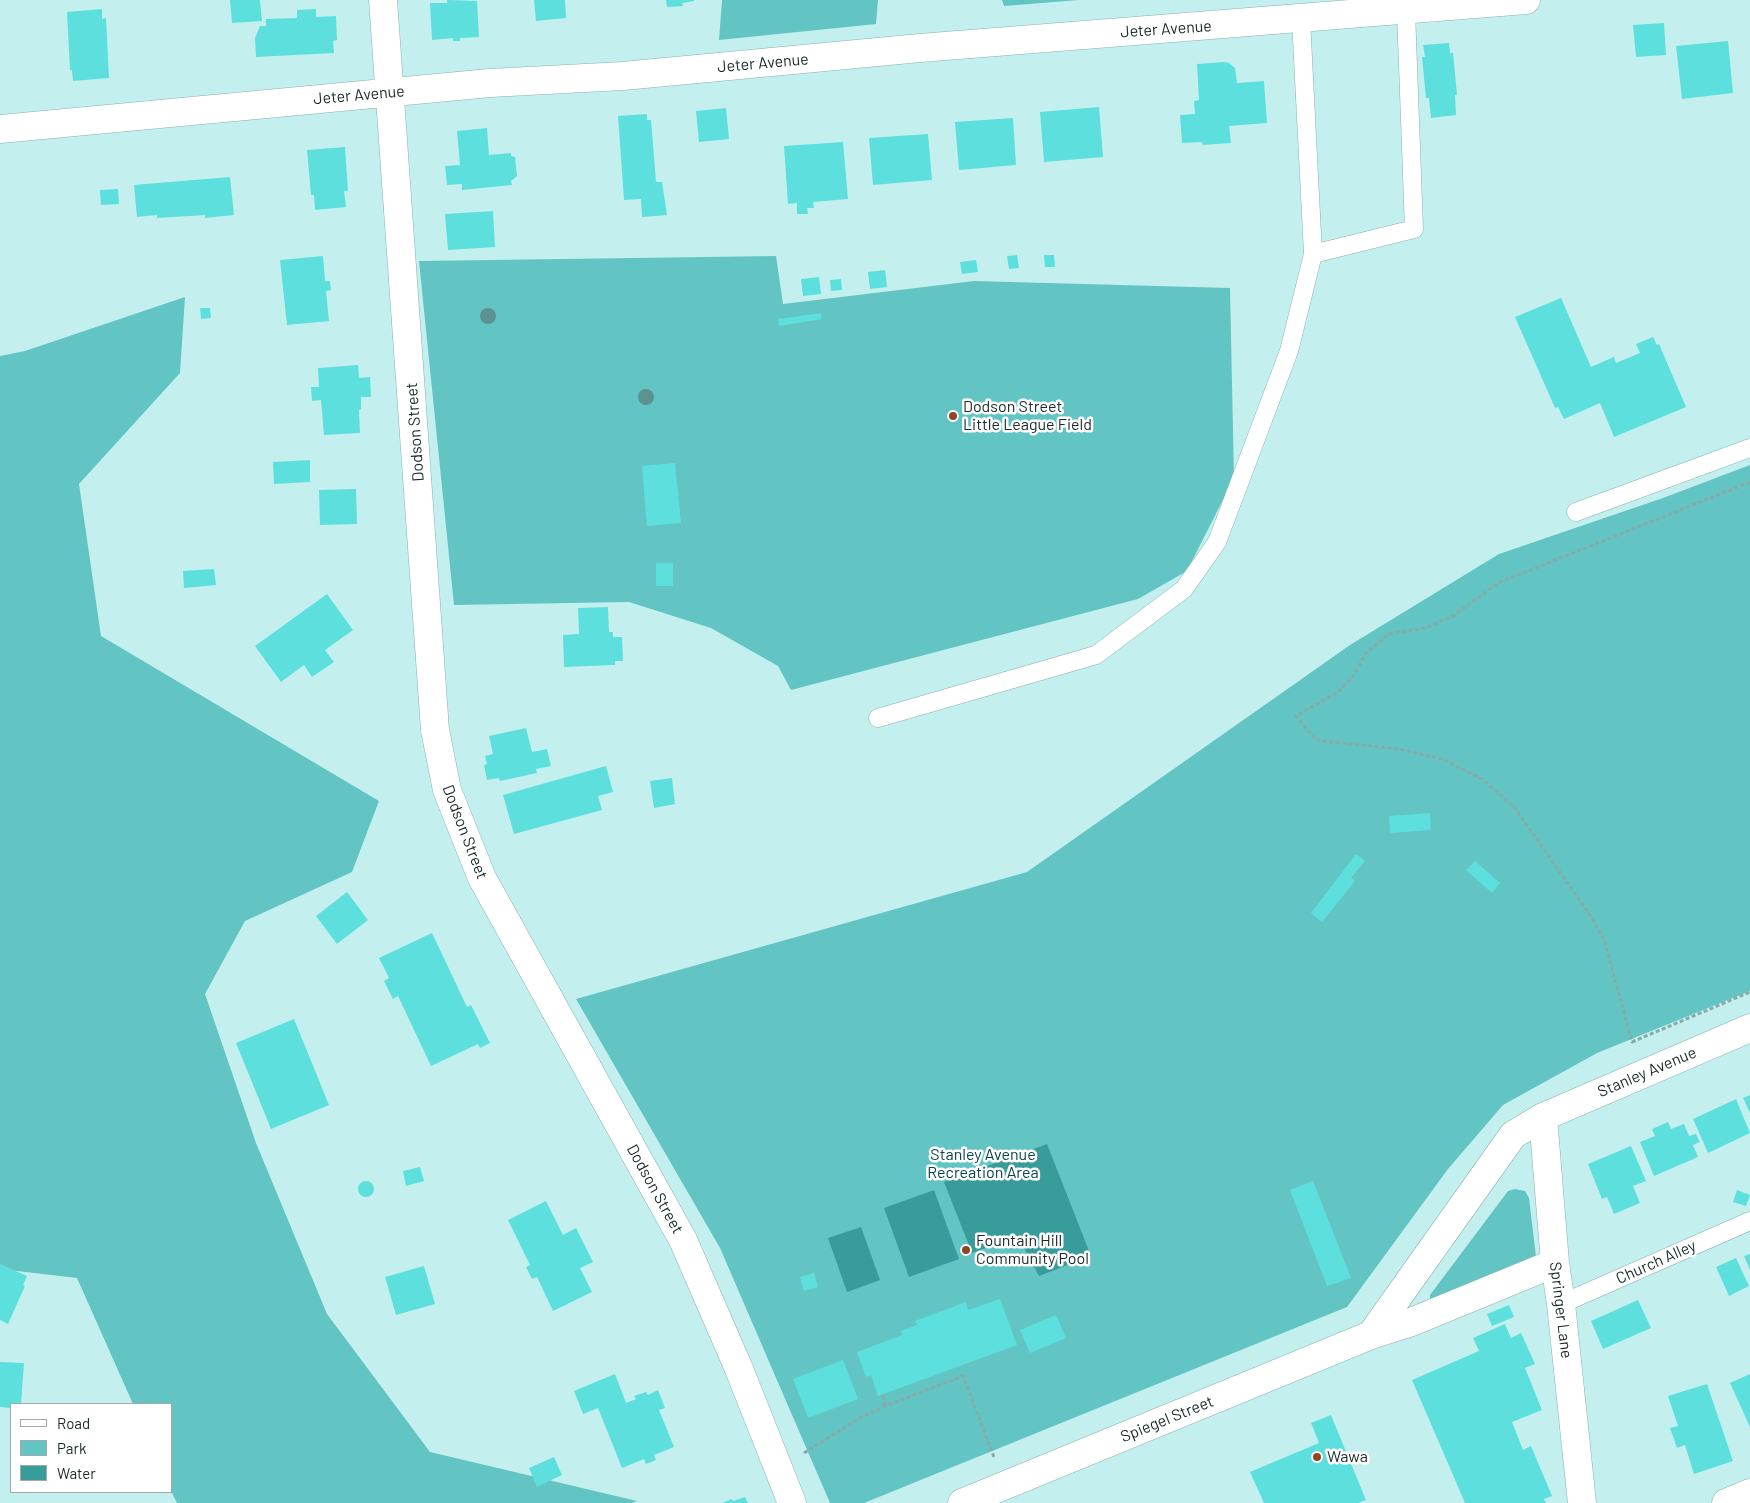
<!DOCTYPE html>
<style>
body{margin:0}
#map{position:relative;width:1750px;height:1503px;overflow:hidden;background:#c3f0ee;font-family:Barlow,sans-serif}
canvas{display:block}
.legend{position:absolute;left:10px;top:1403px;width:162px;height:90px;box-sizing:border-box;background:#fff;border:1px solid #a3a9a9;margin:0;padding:6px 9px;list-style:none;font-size:15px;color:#182928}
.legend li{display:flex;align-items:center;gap:10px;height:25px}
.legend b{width:25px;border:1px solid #a3a9a9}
</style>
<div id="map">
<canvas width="1750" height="1503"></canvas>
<ul class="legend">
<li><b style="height:6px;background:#fff"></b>Road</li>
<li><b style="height:14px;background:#62c5c3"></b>Park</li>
<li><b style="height:14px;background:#389c9b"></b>Water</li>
</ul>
</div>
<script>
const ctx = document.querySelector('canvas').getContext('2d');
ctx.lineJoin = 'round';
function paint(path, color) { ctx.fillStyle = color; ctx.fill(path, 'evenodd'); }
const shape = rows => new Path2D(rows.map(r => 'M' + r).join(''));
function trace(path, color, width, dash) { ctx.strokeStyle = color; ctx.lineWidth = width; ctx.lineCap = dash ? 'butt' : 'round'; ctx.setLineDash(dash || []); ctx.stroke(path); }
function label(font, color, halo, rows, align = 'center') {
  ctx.font = font + ' Barlow,sans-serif'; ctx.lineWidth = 5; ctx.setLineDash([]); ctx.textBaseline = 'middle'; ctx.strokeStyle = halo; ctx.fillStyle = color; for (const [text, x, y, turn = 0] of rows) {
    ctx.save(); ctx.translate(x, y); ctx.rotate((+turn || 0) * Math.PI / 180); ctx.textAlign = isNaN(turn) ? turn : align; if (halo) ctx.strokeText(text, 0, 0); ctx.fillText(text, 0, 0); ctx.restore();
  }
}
const green = shape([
 [722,0,878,0,876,24,719,40],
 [1002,0,1079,0,1004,6],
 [776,256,783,304,974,281,1230,288,1234,478,1187,571,1138,599,791,690,778,666,711,628,629,602,454,605,419,261],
 [185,297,180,373,79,484,101,636,379,801,352,872,245,921,205,994,256,1143,327,1314,430,1452,637,1501,632,1503,177,1503,171,1491,171,1404,133,1404,77,1278,0,1269,0,356,25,351],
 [1750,465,1750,991,1597,1053,1503,1105,1448,1169,1347,1307,864,1503,830,1503,720,1248,576,999,1027,872,1350,645,1499,554,1663,498],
 [1515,1189,1525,1191,1529,1198,1536,1257,1430,1300,1430,1295,1508,1191]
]);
const water = shape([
 [1047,1144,1091,1256,1039,1276,1018,1236,972,1253,944,1182],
 [934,1190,959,1259,909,1277,884,1208],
 [861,1227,880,1280,847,1292,828,1238]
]);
const building = shape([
 [230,0,260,0,262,21,232,23],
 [447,0,477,1,479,37,460,38,460,41,453,41,453,38,432,40,430,3,447,3],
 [534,0,565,0,566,18,536,21],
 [666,0,694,0,694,1,682,3,683,6,667,7],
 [102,9,102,19,106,18,109,78,73,81,72,70,70,70,67,12],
 [316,9,316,17,336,16,337,40,333,41,334,53,256,57,255,38,260,26,266,26,266,19,297,18,297,10],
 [1664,23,1666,55,1636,57,1633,25],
 [1728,41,1733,93,1682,99,1676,46],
 [1449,43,1450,53,1453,53,1457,95,1455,95,1456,115,1431,118,1429,98,1426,98,1422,57,1425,57,1423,45],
 [1224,62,1229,63,1235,68,1237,83,1264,81,1267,123,1229,126,1231,143,1203,145,1202,142,1182,143,1180,115,1195,114,1194,101,1199,100,1197,64],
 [1099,107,1103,157,1044,162,1040,112],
 [726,108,729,139,699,142,696,111],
 [647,114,647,120,651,120,656,182,662,182,667,215,642,217,641,199,624,200,618,116],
 [1013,118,1016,165,959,170,955,122],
 [487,128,489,155,511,153,511,156,515,157,517,176,511,181,512,185,462,190,462,184,447,185,445,166,460,165,457,131],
 [928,134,932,180,873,185,869,138],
 [843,142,848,199,813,202,814,208,807,208,808,214,797,214,797,203,788,204,784,146],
 [345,147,348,191,344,191,346,207,315,210,314,195,311,195,307,150],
 [230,177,234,215,205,218,205,215,157,218,157,215,137,217,134,185],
 [118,189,119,204,101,205,100,190],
 [493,211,495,247,448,250,445,214],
 [1017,255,1019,268,1009,269,1007,256],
 [1044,255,1054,255,1055,267,1045,267],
 [323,256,325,281,330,281,331,290,326,291,329,321,287,325,280,260],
 [976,260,978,272,962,274,960,262],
 [885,270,887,287,870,289,868,272],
 [819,277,821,294,803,296,801,279],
 [841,279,842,290,831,291,830,280],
 [1561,298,1591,367,1614,357,1616,363,1640,353,1636,344,1653,337,1657,345,1659,344,1686,407,1614,437,1600,403,1564,419,1558,407,1555,408,1515,317],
 [200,308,210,308,211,318,201,319],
 [821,313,822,319,779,326,778,319],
 [358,365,359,378,370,377,371,397,361,397,361,409,359,410,360,433,324,435,321,400,312,401,311,387,319,387,318,368],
 [310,460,310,482,274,484,273,462],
 [675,463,681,523,647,526,642,466],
 [356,489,357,524,320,525,319,490],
 [656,563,673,563,673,586,656,586],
 [214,569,216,585,184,588,183,571],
 [327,594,353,630,325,650,334,662,312,677,304,665,281,682,255,646],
 [608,607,609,632,613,632,613,637,622,637,623,661,615,661,615,665,564,667,563,635,579,634,578,608],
 [526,728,532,752,547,749,551,766,536,769,537,773,500,781,499,778,487,780,484,765,487,764,485,756,493,754,489,736],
 [606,766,613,792,598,796,602,810,514,834,503,795],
 [672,778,675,804,654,808,650,781],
 [1430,813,1431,830,1390,833,1389,816],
 [1356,854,1365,861,1351,878,1355,881,1322,922,1311,913],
 [1475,861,1500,883,1492,893,1466,870],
 [347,892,368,920,337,944,316,916],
 [432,933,467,1007,471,1005,490,1043,480,1048,478,1044,431,1066,398,996,393,999,384,981,389,978,379,958],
 [294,1019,329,1105,271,1129,236,1043],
 [1750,1095,1750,1113,1743,1098],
 [1736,1099,1750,1133,1708,1153,1693,1119],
 [1668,1122,1671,1129,1684,1124,1689,1136,1696,1134,1700,1142,1693,1145,1698,1157,1654,1176,1640,1142,1655,1136,1652,1129],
 [1631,1146,1646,1181,1633,1186,1640,1203,1614,1214,1607,1197,1602,1199,1588,1164],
 [420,1167,424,1181,406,1186,403,1171],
 [1313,1181,1351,1278,1327,1286,1290,1190],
 '358 1189a8 8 0 1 1 16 0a8 8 0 1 1-16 0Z',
 [1737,1190,1750,1195,1746,1206,1733,1202],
 [546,1201,563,1235,576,1228,593,1262,580,1268,592,1292,553,1311,537,1277,532,1279,526,1267,530,1265,508,1220],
 [1750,1254,1750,1270,1744,1256],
 [1736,1258,1749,1286,1729,1296,1716,1267],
 [0,1264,27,1276,23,1285,25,1286,8,1324,0,1320],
 [424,1266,435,1304,396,1315,385,1277],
 [814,1273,818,1287,804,1291,800,1277],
 [1000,1299,1017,1345,878,1396,871,1375,866,1377,857,1352,902,1335,901,1331,917,1325,915,1321,966,1302,968,1310],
 [1638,1300,1651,1328,1603,1349,1591,1321],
 [1509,1305,1514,1317,1492,1326,1487,1314],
 [1056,1315,1066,1338,1030,1353,1020,1330],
 [1505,1324,1511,1338,1521,1333,1535,1364,1525,1368,1542,1410,1512,1422,1523,1450,1531,1446,1552,1496,1544,1499,1546,1503,1465,1503,1412,1380,1479,1351,1473,1338],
 [843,1360,858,1399,808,1418,793,1379],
 [0,1362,24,1363,21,1404,11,1404,11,1408,0,1407],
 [615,1374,626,1403,636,1399,634,1396,646,1392,648,1395,658,1390,665,1408,659,1410,674,1447,654,1455,656,1460,646,1464,644,1459,622,1468,598,1408,583,1414,574,1391],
 [1750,1374,1750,1427,1730,1383],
 [1707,1384,1733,1461,1694,1474,1685,1445,1677,1448,1670,1428,1678,1426,1668,1396],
 [1331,1415,1366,1500,1358,1503,1264,1503,1250,1472,1319,1443,1311,1423],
 [554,1457,562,1475,537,1487,529,1468],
 [745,1497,748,1503,722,1503,732,1499,733,1501]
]);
const path = shape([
 [1750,482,1498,583,1453,616,1425,628,1389,634,1366,653,1353,677,1338,692,1296,716,1316,740,1398,749,1442,759,1482,779,1514,807,1588,912,1604,939,1632,1042,1750,992],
 [883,1395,885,1406],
 [804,1453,858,1419,885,1406,963,1376,994,1457]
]);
const lane = shape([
 [1301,19,1313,254,1414,229,1406,11],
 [1576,512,1750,448],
 [878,718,1096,655,1184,589,1217,542,1289,351,1313,254],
 [1561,1304,1750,1221]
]);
const street = shape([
 [383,0,435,730,447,790,482,878,683,1240,739,1369,792,1503],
 [0,129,490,83,623,76,920,48,1526,0],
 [1543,1117,1555,1263,1561,1304,1582,1503],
 [1371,1335,1409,1323,1555,1263],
 [962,1503,1371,1335,1513,1135,1543,1117,1750,1028]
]);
const secondary = shape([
 [1726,1503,1750,1493]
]);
const trees = [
 [488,316],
 [646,397]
];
const markers = [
 [953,416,5,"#8e4625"],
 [966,1250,5,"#8e4625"],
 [1317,1457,5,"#8e4625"]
];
const streetNames = [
 ["Jeter Avenue",1166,29,-4],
 ["Jeter Avenue",763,63,-5],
 ["Jeter Avenue",359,95,-5],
 ["Dodson Street",415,432,-94],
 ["Dodson Street",465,832,69],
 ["Stanley Avenue",1647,1072,-23],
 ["Dodson Street",655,1189,61],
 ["Church Alley",1656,1262,-24],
 ["Springer Lane",1561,1310,83],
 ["Spiegel Street",1167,1419,-22]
];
const poiNames = [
 ["Dodson Street",963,407],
 ["Little League Field",963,425],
 ["Fountain Hill",976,1241],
 ["Community Pool",976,1259],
 ["Wawa",1327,1457]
];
const parkNames = [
 ["Stanley Avenue",983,1155],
 ["Recreation Area",983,1173]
];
paint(green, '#62c5c3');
paint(water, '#389c9b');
paint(building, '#5de0dd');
trace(lane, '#86b1b0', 19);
trace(street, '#86b1b0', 29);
trace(secondary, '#86b1b0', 29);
trace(path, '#87aaa8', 3, [4, 2.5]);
trace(lane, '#fff', 18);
trace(street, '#fff', 28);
trace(secondary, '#fff', 28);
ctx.fillStyle = '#5c9291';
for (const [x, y] of trees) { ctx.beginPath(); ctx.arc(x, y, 8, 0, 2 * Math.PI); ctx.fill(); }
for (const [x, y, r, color] of markers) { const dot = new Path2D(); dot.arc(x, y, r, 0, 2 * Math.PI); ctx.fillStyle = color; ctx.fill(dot); trace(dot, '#fff', 2); }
label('16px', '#182928', '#fff', streetNames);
label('16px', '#182928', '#fff', poiNames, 'left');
label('16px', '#084645', '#fff', parkNames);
</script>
